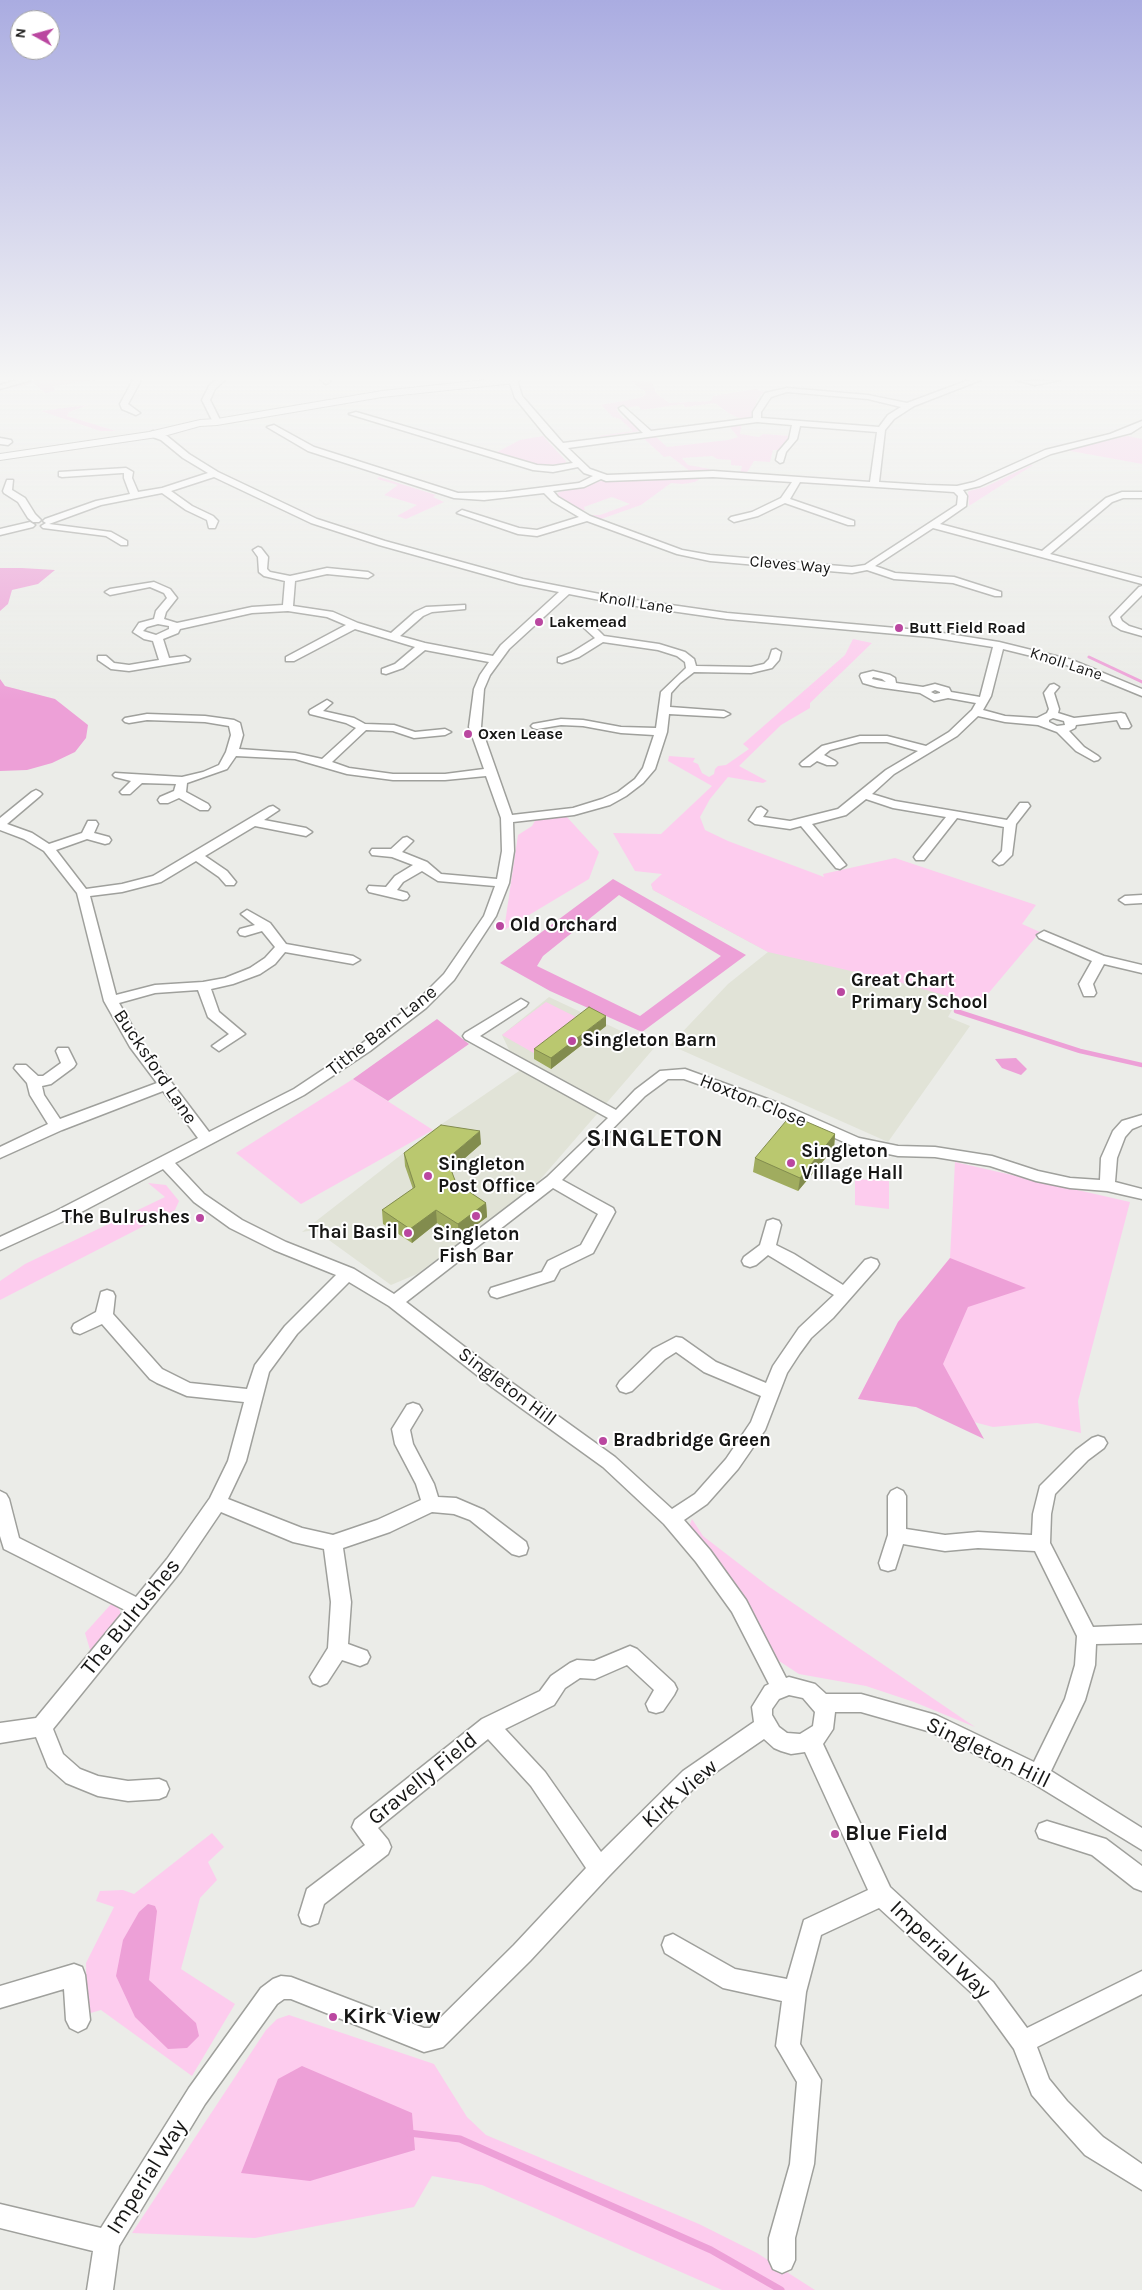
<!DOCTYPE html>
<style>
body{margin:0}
#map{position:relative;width:1142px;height:2290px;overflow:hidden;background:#ebece8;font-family:Karla,sans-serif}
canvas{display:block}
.north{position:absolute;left:10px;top:10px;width:50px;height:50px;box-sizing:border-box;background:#fff;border:1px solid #a2a2a1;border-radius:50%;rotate:277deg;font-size:14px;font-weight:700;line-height:20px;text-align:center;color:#161615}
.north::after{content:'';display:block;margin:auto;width:18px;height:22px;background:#ba47a0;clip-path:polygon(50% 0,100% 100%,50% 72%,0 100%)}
</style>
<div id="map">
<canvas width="1142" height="2290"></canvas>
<div class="north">N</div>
</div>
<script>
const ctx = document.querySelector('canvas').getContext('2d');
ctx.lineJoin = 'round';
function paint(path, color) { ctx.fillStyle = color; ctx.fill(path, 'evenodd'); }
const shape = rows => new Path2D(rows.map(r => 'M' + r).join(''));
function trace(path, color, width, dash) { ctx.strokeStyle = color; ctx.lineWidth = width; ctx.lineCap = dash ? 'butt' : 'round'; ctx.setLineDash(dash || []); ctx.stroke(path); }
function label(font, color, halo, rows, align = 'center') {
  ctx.font = font + ' Karla,sans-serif'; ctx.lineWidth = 4; ctx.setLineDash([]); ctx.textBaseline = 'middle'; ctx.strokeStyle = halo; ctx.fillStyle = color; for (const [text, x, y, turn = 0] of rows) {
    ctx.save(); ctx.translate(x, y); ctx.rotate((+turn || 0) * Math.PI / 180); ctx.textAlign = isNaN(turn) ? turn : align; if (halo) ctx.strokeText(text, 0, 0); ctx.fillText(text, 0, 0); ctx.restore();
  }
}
const built = shape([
 [651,884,982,956,948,1017,970,1026,888,1142,670,1045,728,984,768,952,653,890],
 [549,997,655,1047,532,1189,417,1274,391,1285,315,1230,302,1232,433,1130,519,1071,502,1035]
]);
const green = shape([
 [35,380,95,380,53,386,55,391,45,393,34,383,0,390],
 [631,381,652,382,656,393,669,403,711,401,713,396,755,389,764,392,758,398,751,418,744,420,730,414,715,403,685,407,683,404,642,410,638,406,616,409,624,419,630,418,641,429,640,431,601,437,599,436,633,431,620,419,613,417,601,405,639,398,645,395,646,392],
 [88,405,69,412,67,416,116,431,100,431,41,411],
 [742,423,740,434,759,437,763,434,790,436,779,450,773,450,770,462,754,461,746,474,740,474,742,466,731,465,731,460,717,459,712,456,682,458,688,465,710,469,709,472,691,472,670,456,664,457,642,437,654,435,667,447,728,440,738,437,727,424],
 [543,436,566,461,565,464,539,465,495,453,520,440],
 [1127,436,1142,439,1142,464,1065,450],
 [1031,465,1033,465,969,506,968,492,969,491,985,487],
 [379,477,436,495,433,497,444,502,406,519,397,516,417,505,384,495,398,485,377,479],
 [701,478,695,482,683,484,671,483,641,505,601,519,591,515,600,515,630,504,612,497,584,507,585,510,582,511,559,499,556,495,559,492,605,480],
 [853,639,872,643,810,703,810,708,781,725,739,766,767,781,763,783,728,777,710,799,700,817,705,830,728,841,824,877,823,874,895,858,1036,905,1022,924,1040,932,976,1008,958,999,895,981,768,952,653,890,651,884,662,874,635,871,613,833,661,834,712,786,668,761,669,756,695,758,693,762,698,764,702,773,709,777,714,774,715,769,718,766,726,765,749,749,743,744,845,655],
 [566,816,599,852,589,879,504,930,518,835,532,826,536,819],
 [546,1002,584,1021,539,1056,502,1035],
 [353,1079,433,1130,301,1204,236,1153],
 [955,1162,1130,1202,1078,1401,1081,1433,1037,1423,993,1427,916,1407,858,1399,898,1322,950,1258],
 [855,1179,889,1181,889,1209,855,1205],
 [148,1183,166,1185,179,1201,175,1210,0,1300,0,1281,25,1264,165,1197],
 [692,1519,703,1536,768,1586,975,1727,914,1702,866,1686,799,1674,779,1661,689,1527],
 [113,1602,117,1604,121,1614,119,1620,91,1653,85,1633],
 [212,1833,224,1847,208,1862,217,1880,200,1898,181,1969,235,2004,192,2076,101,2010,87,2014,86,1963,114,1907,96,1901,100,1891,123,1890,134,1894],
 [289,2015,434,2064,467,2117,486,2135,699,2224,757,2253,815,2290,722,2290,482,2185,432,2176,414,2207,255,2238,132,2233,266,2030,277,2019]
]);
const forest = shape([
 [0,568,22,568,55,570,38,584,12,590,8,604,0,611],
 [0,679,5,686,55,699,88,725,86,738,75,752,52,763,27,770,0,771],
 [613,879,746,955,642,1032,550,991,500,963],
 [619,895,721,956,640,1016,537,966,543,956],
 [437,1019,469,1044,388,1101,353,1079],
 [1016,1058,1027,1069,1021,1075,1002,1068,995,1059],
 [950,1258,1026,1288,968,1307,943,1364,984,1439,916,1407,858,1399,898,1322],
 [148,1904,155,1906,157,1911,149,1980,196,2023,199,2036,187,2048,168,2049,135,2017,116,1976,123,1940,139,1912],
 [302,2066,412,2113,415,2150,310,2181,241,2173,278,2079]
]);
const streamFar2 = shape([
 [1089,657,1142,682]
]);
const streamFar1 = shape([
 [956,1011,1080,1051,1142,1065]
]);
const stream = shape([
 [409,2133,460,2139,711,2250,781,2290]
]);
const minor = shape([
 [17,380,31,380,0,389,0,385,17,380],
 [133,380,141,380,128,404,140,413,136,415,122,409,120,404,133,380],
 [216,380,225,380,215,389,210,400,221,422,217,424,213,422,202,400,209,386,216,380],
 [321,380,329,380,330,382,326,384,321,380],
 [509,380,517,380,522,396,563,443,643,433,620,410,619,408,623,406,651,431,753,418,753,412,765,393,787,388,868,395,907,403,969,380,981,380,914,406,894,419,885,430,879,482,926,485,957,486,974,482,1045,450,1110,434,1142,421,1142,426,1131,433,1051,454,980,486,963,490,967,496,966,506,940,524,1042,551,1106,498,1122,492,1142,492,1142,498,1123,498,1112,502,1050,554,1142,578,1142,584,933,528,875,566,895,573,954,577,1001,592,1001,596,995,596,953,583,894,579,867,570,852,573,710,561,677,554,587,521,537,536,518,534,457,513,462,510,519,528,537,530,579,517,552,501,544,493,484,500,454,498,308,451,267,427,274,425,314,447,458,493,506,492,579,483,593,476,584,473,578,467,553,472,533,470,349,414,356,412,537,465,553,466,573,463,546,436,515,398,509,380],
 [787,392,868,399,901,407,888,415,879,427,761,418,761,412,771,397,787,392],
 [757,422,792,425,789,439,778,452,776,460,780,463,783,462,786,452,797,439,800,426,877,432,870,482,713,471,607,475,590,469,568,448,757,422],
 [713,477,792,482,781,498,752,512,731,517,729,519,734,522,758,516,785,503,848,525,854,525,854,521,790,499,800,482,954,492,958,496,957,505,865,565,852,567,710,555,682,550,590,516,558,497,553,491,584,487,601,479,606,481,713,477],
 [1016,380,1035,381,1060,380,1035,385,1016,380],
 [153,431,167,436,189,454,218,472,317,519,385,541,523,579,615,597,727,613,930,631,999,642,1072,660,1142,689,1142,696,1064,664,1003,649,991,696,983,710,1005,716,1037,718,1047,713,1049,709,1044,693,1050,685,1054,684,1059,687,1054,693,1059,709,1058,713,1074,718,1121,713,1125,714,1131,726,1129,728,1121,728,1117,720,1076,725,1075,728,1069,731,1084,747,1098,756,1100,758,1098,760,1094,761,1076,751,1057,732,1038,725,1005,722,978,716,957,736,894,774,872,794,895,801,1007,820,1020,803,1028,803,1030,806,1016,824,1012,855,1003,864,999,865,993,861,1002,851,1004,827,957,818,924,860,916,860,914,857,916,854,946,817,893,808,866,799,846,815,812,824,846,865,840,869,836,868,801,826,790,829,755,824,749,820,757,808,761,807,767,811,763,817,790,821,838,809,886,770,918,751,887,742,860,742,830,750,824,755,835,761,837,763,835,765,827,765,817,761,810,766,802,766,800,764,802,762,822,746,860,736,887,736,926,746,949,732,972,710,976,703,948,698,934,701,920,693,877,687,863,683,860,676,861,674,873,671,890,675,895,678,896,683,923,687,935,684,949,688,951,692,980,697,993,647,930,637,727,619,615,603,569,594,509,649,490,675,484,689,481,727,512,815,573,808,602,799,618,792,635,779,643,768,654,735,621,733,583,726,561,725,537,729,533,728,531,726,533,724,561,719,583,720,621,727,656,728,661,692,686,668,685,662,677,656,658,650,603,642,579,657,562,663,558,662,558,658,571,653,595,638,583,627,583,623,591,623,604,636,659,644,685,652,694,659,696,666,751,667,764,664,769,659,772,650,776,649,781,652,779,660,772,668,751,673,694,672,680,683,671,693,670,707,724,711,730,714,724,717,669,714,667,732,655,769,643,783,626,796,610,805,574,815,513,822,514,851,509,883,496,916,454,980,426,1008,370,1051,304,1095,175,1163,204,1194,242,1220,286,1242,354,1269,394,1294,547,1177,608,1118,465,1039,463,1036,465,1033,521,999,528,1003,526,1006,480,1036,616,1110,635,1090,660,1071,685,1069,784,1105,859,1138,898,1146,935,1147,992,1156,1038,1171,1070,1178,1100,1180,1101,1158,1113,1131,1122,1121,1142,1115,1142,1125,1132,1129,1125,1137,1117,1158,1115,1182,1142,1189,1142,1199,1107,1191,1070,1188,1036,1181,990,1166,935,1157,898,1156,855,1147,774,1111,684,1079,668,1079,645,1096,562,1180,613,1208,615,1212,593,1253,560,1269,554,1280,497,1298,491,1296,489,1292,491,1288,542,1272,548,1261,581,1245,598,1214,553,1188,406,1302,504,1377,615,1457,672,1509,695,1494,726,1459,751,1422,761,1396,704,1372,676,1352,665,1359,632,1391,626,1393,620,1391,617,1386,620,1381,653,1349,676,1337,682,1338,716,1362,766,1383,773,1366,799,1328,834,1295,768,1255,756,1265,750,1267,744,1265,742,1261,744,1257,760,1245,767,1221,773,1219,779,1221,781,1225,776,1245,794,1254,843,1285,865,1260,871,1258,877,1260,879,1264,877,1268,833,1318,811,1338,800,1353,787,1373,765,1430,738,1469,707,1504,684,1520,710,1550,746,1600,786,1678,789,1677,815,1684,826,1694,861,1694,936,1715,1034,1762,1065,1699,1075,1665,1077,1636,1035,1551,978,1548,945,1551,903,1544,895,1569,888,1571,881,1569,879,1563,888,1535,888,1496,891,1491,897,1488,903,1491,906,1496,906,1529,945,1535,978,1532,1032,1535,1033,1514,1040,1486,1076,1450,1092,1438,1098,1436,1104,1438,1107,1443,1104,1448,1088,1460,1055,1494,1051,1514,1050,1543,1093,1627,1142,1625,1142,1643,1096,1644,1095,1665,1085,1700,1051,1771,1142,1828,1142,1850,1031,1782,931,1732,861,1712,835,1712,833,1729,823,1744,890,1887,993,1982,1027,2028,1142,1971,1142,1994,1037,2047,1049,2079,1067,2101,1103,2137,1142,2164,1142,2190,1085,2155,1051,2117,1032,2095,1014,2049,977,1998,879,1908,821,1935,806,1992,800,2044,821,2080,814,2164,795,2238,795,2260,791,2269,782,2273,773,2269,769,2260,769,2238,790,2164,797,2082,776,2046,782,2001,723,1988,665,1953,662,1945,665,1937,673,1934,735,1969,787,1979,804,1920,868,1890,805,1752,791,1754,781,1751,774,1748,764,1739,697,1785,608,1877,530,1961,443,2047,424,2052,291,1999,284,1999,277,2004,205,2104,119,2246,113,2290,87,2290,93,2251,0,2228,0,2204,101,2228,189,2088,261,1988,273,1979,281,1976,291,1977,424,2028,430,2028,514,1945,586,1868,531,1786,488,1739,378,1828,388,1840,391,1847,388,1854,324,1904,318,1923,310,1926,302,1923,299,1915,307,1889,365,1845,352,1827,355,1820,482,1719,540,1691,551,1676,570,1663,577,1660,594,1661,630,1646,637,1649,674,1683,677,1689,674,1695,663,1711,656,1713,649,1711,646,1704,654,1690,627,1665,595,1679,580,1678,565,1688,554,1705,505,1729,545,1772,601,1852,683,1771,754,1722,752,1707,765,1686,769,1684,732,1612,696,1562,664,1524,603,1467,492,1387,389,1306,349,1282,297,1334,269,1372,246,1461,228,1499,302,1528,333,1535,377,1520,421,1500,416,1484,395,1444,392,1429,407,1405,413,1403,419,1405,422,1410,410,1430,413,1444,434,1484,438,1497,456,1498,484,1510,526,1542,528,1548,526,1554,519,1556,512,1554,470,1520,454,1514,432,1512,390,1532,343,1548,351,1602,348,1644,367,1651,370,1657,367,1663,360,1666,342,1660,327,1683,320,1686,313,1683,310,1677,328,1648,331,1602,324,1549,293,1542,221,1512,181,1571,53,1729,63,1754,80,1769,98,1776,128,1781,159,1779,166,1782,169,1789,166,1796,159,1799,128,1801,98,1796,66,1783,48,1767,36,1737,0,1743,0,1723,36,1718,125,1610,4,1549,0,1536,0,1491,6,1494,9,1499,19,1538,136,1597,167,1559,210,1498,228,1461,244,1402,187,1396,157,1383,150,1379,102,1324,80,1334,74,1332,72,1328,74,1324,96,1312,101,1292,107,1290,113,1292,115,1296,113,1314,162,1369,190,1383,247,1389,255,1365,285,1326,336,1275,274,1250,230,1228,194,1202,163,1169,68,1219,0,1250,0,1237,56,1211,198,1138,163,1091,62,1130,0,1158,0,1147,48,1124,30,1095,27,1083,14,1068,16,1065,26,1065,38,1076,43,1076,61,1063,56,1051,58,1048,68,1048,76,1064,74,1067,51,1084,42,1086,44,1095,60,1119,157,1083,130,1047,104,1001,77,893,44,851,24,839,0,830,0,818,32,792,36,790,40,792,42,794,40,796,7,824,32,833,49,844,82,833,88,821,96,821,98,824,94,833,109,837,111,840,109,843,105,844,87,839,56,850,86,889,122,884,153,876,269,807,273,806,279,810,264,820,306,828,312,832,306,836,255,826,205,856,227,871,236,882,234,885,226,885,219,877,196,861,161,882,122,892,90,896,116,995,155,985,203,982,225,978,250,968,265,958,275,947,262,931,245,936,240,935,238,932,240,929,255,925,241,914,247,910,270,923,286,944,353,956,360,960,353,964,285,952,275,964,260,974,233,984,211,989,219,1012,245,1034,219,1051,212,1046,229,1034,208,1017,198,990,155,993,119,1003,143,1045,209,1132,294,1089,360,1045,416,1002,444,974,484,916,495,886,438,881,422,871,403,882,397,890,407,893,409,896,407,899,403,900,369,892,367,889,369,886,386,887,395,876,413,865,392,857,372,855,370,852,372,849,391,849,403,838,407,837,413,841,402,852,427,862,441,874,497,879,502,851,501,818,486,776,445,780,393,780,347,774,295,759,236,756,227,769,187,783,186,792,208,804,210,807,208,810,200,810,179,798,168,803,160,803,158,800,160,797,174,791,176,784,142,783,130,794,122,794,120,792,131,781,115,777,113,775,115,773,182,777,203,772,219,765,226,752,231,735,229,726,205,722,147,720,129,723,125,722,123,720,125,718,147,714,205,716,234,720,240,723,243,735,239,749,295,753,322,759,356,728,346,723,310,714,309,712,310,710,327,700,332,703,323,711,354,718,365,724,394,725,415,732,445,729,451,732,445,735,414,738,393,731,366,730,332,762,349,768,393,774,445,774,484,769,469,727,474,689,480,675,489,662,425,650,403,668,386,674,382,673,382,669,395,664,415,647,355,629,294,661,286,661,286,657,346,625,327,617,288,611,252,613,180,629,178,633,163,639,169,658,185,656,190,659,189,661,129,671,111,669,98,660,98,656,106,656,114,663,129,665,159,660,153,641,144,639,133,632,139,623,154,619,156,611,167,598,164,593,150,587,110,595,105,592,110,589,154,582,170,589,177,598,166,612,164,619,177,623,252,607,283,605,285,581,264,576,259,572,258,557,253,550,258,547,261,548,268,557,267,569,270,572,290,576,327,568,368,572,373,575,368,578,327,574,295,581,293,606,333,612,358,623,391,633,415,612,426,607,465,605,465,609,432,612,423,616,400,636,425,643,493,656,501,645,559,592,519,584,379,545,311,523,214,477,171,491,192,506,213,516,218,521,215,528,209,528,207,520,186,510,162,493,101,505,49,524,111,532,127,541,127,545,121,545,106,536,43,528,41,526,46,523,43,521,45,519,96,501,130,494,124,478,124,473,122,473,62,477,59,476,59,472,126,468,133,472,132,478,138,492,162,488,208,473,183,458,161,440,150,436,149,434,153,431],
 [158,624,169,626,169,629,156,635,143,631,147,627,158,624],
 [873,677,882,679,886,682,872,679,873,677],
 [935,690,940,692,940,693,935,694,931,692,935,690],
 [1053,718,1064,721,1065,725,1057,726,1049,722,1049,720,1053,718],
 [789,1695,803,1698,815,1712,813,1726,800,1734,787,1733,779,1727,772,1715,772,1709,779,1699,789,1695],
 [0,438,11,440,12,442,8,445,0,444,0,438],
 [7,480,13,480,12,490,25,498,35,514,41,520,39,522,33,522,28,518,18,502,4,493,3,491,7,480],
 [30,522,35,525,33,527,0,535,0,529,30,522],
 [1142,586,1142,595,1120,617,1122,621,1129,626,1142,630,1142,636,1121,630,1113,625,1110,617,1139,587,1142,586],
 [1142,895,1142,903,1125,904,1119,900,1125,896,1142,895],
 [1044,931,1104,956,1142,965,1142,973,1104,964,1093,984,1096,993,1094,996,1084,996,1079,984,1092,961,1039,938,1037,935,1044,931],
 [1047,1821,1106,1839,1142,1866,1142,1891,1134,1888,1092,1855,1039,1838,1036,1831,1039,1824,1047,1821],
 [74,1964,82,1967,85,1975,90,2020,86,2028,78,2032,70,2028,66,2020,64,1989,0,2008,0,1986,74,1964]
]);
const major = shape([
 [485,380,520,380,515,383,382,397,217,425,200,426,164,436,0,460,0,454,149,432,200,420,217,419,382,391,485,380]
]);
const wall = shape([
 [606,1026,551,1069,534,1059,534,1049],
 [835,1134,834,1148,798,1191,753,1172,755,1158],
 [481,1144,451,1170,456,1183,486,1203,487,1217,459,1238,437,1223,412,1243,383,1224,382,1210,413,1189,405,1166,404,1153]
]);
const shadedWall = shape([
 [606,1016,606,1026,551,1069,551,1058],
 [480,1131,481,1144,448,1173,447,1159],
 [835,1134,834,1148,798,1191,800,1178],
 [486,1203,487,1217,459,1238,458,1224],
 [436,1210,437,1223,412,1243,410,1229]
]);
const building = shape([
 [589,1007,606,1016,551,1058,534,1049,589,1007],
 [791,1115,835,1134,800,1178,755,1158,791,1115],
 [441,1125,480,1131,447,1159,456,1183,486,1203,458,1224,436,1210,410,1229,382,1210,415,1187,404,1153,441,1125]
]);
const markers = [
 [539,622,5,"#ba47a0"],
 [899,628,5,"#ba47a0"],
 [468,734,5,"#ba47a0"],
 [500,926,5,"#ba47a0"],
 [841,992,5,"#ba47a0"],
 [572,1041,5,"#ba47a0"],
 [791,1163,5,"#ba47a0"],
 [428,1176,5,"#ba47a0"],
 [476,1216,5,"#ba47a0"],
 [200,1218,5,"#ba47a0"],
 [408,1233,5,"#ba47a0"],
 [603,1441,5,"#ba47a0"],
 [835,1834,5,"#ba47a0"],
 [333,2017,5,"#ba47a0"]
];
const farStreetnames = [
 ["Cleves Way",790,565,5],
 ["Knoll Lane",636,603,9],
 ["Knoll Lane",1066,664,18]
];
const farPoinames = [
 ["Lakemead",549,622],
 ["Butt Field Road",909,628],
 ["Oxen Lease",478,734]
];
const poiNames = [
 ["Old Orchard",510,926],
 ["Great Chart",851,981],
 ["Primary School",851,1003],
 ["Singleton Barn",582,1041],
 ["Singleton",801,1152],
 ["Village Hall",801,1174],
 ["Singleton",438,1165],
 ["Post Office",438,1187],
 ["The Bulrushes",190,1218,"right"],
 ["Thai Basil",398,1233,"right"],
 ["Singleton",476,1235,"center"],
 ["Fish Bar",476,1257,"center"],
 ["Bradbridge Green",613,1441]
];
const streetNames = [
 ["Tithe Barn Lane",382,1031,-38],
 ["Bucksford Lane",155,1067,56],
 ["Hoxton Close",753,1101,22],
 ["Singleton Hill",507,1387,37]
];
const nearStreetnames = [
 ["The Bulrushes",131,1617,-51],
 ["Singleton Hill",988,1753,26],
 ["Gravelly Field",423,1779,-39],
 ["Kirk View",680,1794,-41],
 ["Imperial Way",940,1950,44],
 ["Imperial Way",147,2177,-58]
];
const nearPoinames = [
 ["Blue Field",845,1834],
 ["Kirk View",343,2017]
];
const districtNames = [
 ["SINGLETON",655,1139]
];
paint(built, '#e1e3d7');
paint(green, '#fdccee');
paint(forest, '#eda0d7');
trace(streamFar2, '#eda0d7', 3);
trace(streamFar1, '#eda0d7', 4.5);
trace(stream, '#eda0d7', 7);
trace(minor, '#9fa09c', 3);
trace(major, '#9fa09c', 2);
paint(minor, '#fff');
paint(major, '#fff');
paint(wall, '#a0ac5f');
paint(shadedWall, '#828c4e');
paint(building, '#bac86f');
trace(building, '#828c4e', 1);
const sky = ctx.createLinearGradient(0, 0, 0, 701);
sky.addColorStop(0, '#aaace1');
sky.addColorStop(0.54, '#f6f6f5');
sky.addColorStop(1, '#f6f6f500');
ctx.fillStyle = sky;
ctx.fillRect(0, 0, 1142, 701);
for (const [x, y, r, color] of markers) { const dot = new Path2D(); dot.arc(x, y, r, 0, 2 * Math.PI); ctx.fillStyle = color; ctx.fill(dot); trace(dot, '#fff', 2); }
label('16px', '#161615', '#fff', farStreetnames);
label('bold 16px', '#161615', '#fff', farPoinames, 'left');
label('bold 19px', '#161615', '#fff', poiNames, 'left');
label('19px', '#161615', '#fff', streetNames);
label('22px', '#161615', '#fff', nearStreetnames);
label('bold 22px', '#161615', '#fff', nearPoinames, 'left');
ctx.letterSpacing = '1px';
label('bold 24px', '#161615', '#fff', districtNames);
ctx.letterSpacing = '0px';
</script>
